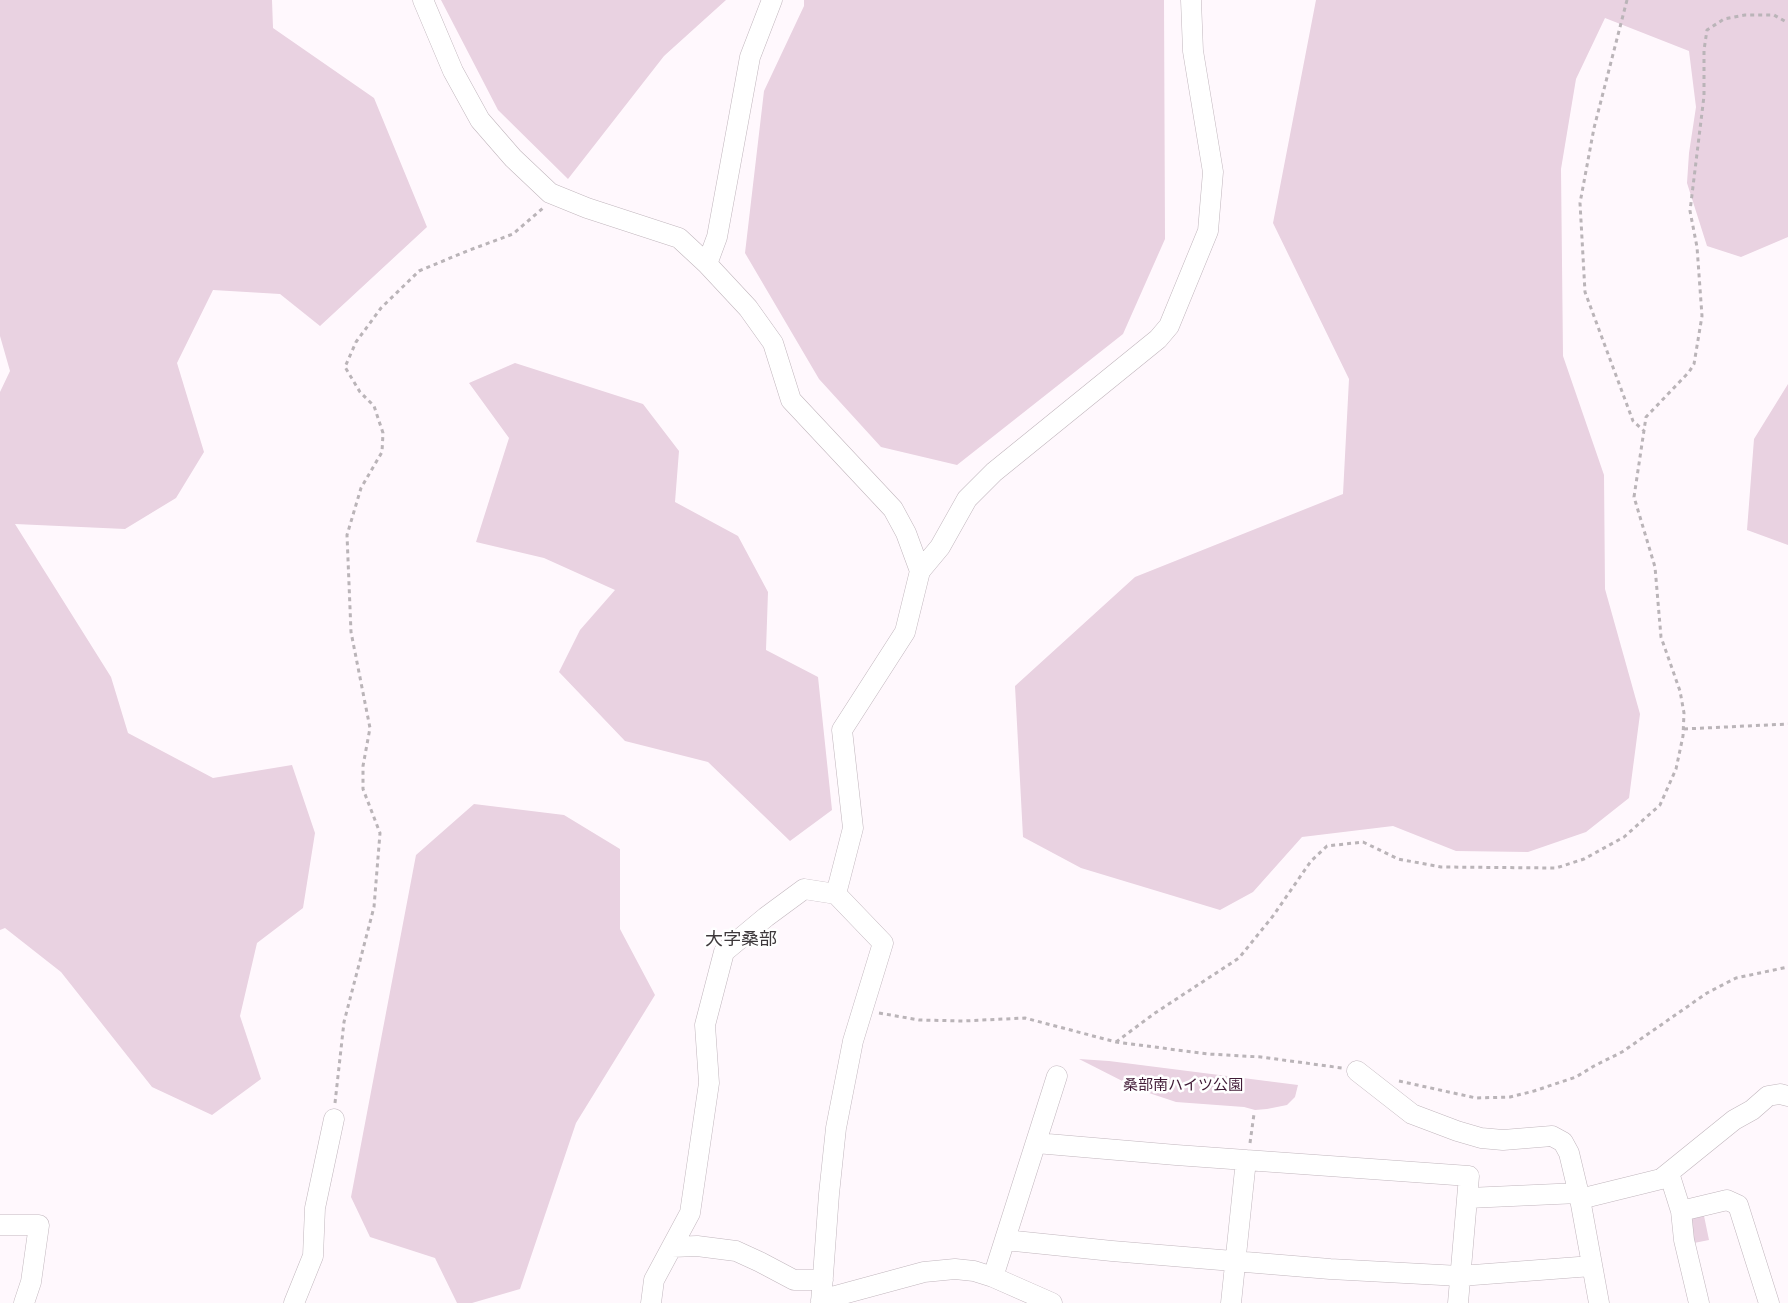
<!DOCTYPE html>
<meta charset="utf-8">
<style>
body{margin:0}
canvas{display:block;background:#fff8fd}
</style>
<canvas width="1788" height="1303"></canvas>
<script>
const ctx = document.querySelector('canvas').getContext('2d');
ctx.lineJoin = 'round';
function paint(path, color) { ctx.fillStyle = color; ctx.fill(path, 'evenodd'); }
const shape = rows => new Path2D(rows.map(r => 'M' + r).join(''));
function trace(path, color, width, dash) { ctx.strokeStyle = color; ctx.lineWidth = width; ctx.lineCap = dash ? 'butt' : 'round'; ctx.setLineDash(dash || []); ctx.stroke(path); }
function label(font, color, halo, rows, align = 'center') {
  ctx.font = font + ' "Roboto Condensed","Noto Sans JP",sans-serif'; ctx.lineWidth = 5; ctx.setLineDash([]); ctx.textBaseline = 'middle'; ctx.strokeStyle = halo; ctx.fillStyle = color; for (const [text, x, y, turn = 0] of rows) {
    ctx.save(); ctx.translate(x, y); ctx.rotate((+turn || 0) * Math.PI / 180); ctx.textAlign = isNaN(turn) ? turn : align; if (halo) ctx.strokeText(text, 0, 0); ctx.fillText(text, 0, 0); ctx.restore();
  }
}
const green = shape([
 [0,0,272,0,273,28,374,98,427,227,320,326,280,294,213,290,177,363,204,452,176,498,125,529,15,524,111,677,128,733,213,778,292,765,315,833,303,908,257,943,240,1016,261,1079,212,1115,152,1087,61,972,5,928,0,930,0,392,10,371,0,336],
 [441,0,726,0,664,56,568,179,498,110],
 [804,0,1164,0,1165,239,1123,334,957,465,881,447,819,379,745,253,764,91,804,6],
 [1316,0,1788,0,1788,237,1741,257,1707,246,1687,183,1689,153,1696,107,1689,51,1605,18,1576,79,1561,169,1563,356,1604,475,1605,589,1640,714,1629,798,1586,832,1528,852,1456,851,1393,826,1302,837,1253,892,1220,910,1081,868,1023,837,1015,686,1135,577,1343,494,1349,379,1273,223],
 [515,363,643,404,679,451,675,502,738,536,768,592,766,650,818,677,832,810,790,841,708,762,625,741,559,672,580,630,615,590,544,558,476,542,509,438,469,383],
 [1788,384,1788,545,1747,530,1754,439],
 [474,804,564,815,620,849,620,929,655,995,576,1123,520,1289,472,1303,457,1303,435,1258,370,1237,351,1197,416,855],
 [1079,1059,1109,1061,1298,1085,1295,1097,1287,1105,1267,1109,1255,1110,1244,1107,1176,1102,1140,1090],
 [1703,1211,1709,1240,1694,1243,1689,1214]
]);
const path = shape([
 [1627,0,1594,128,1580,203,1585,292,1633,421,1644,431],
 [1684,729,1788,724],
 [879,1013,919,1020,963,1021,1025,1018,1116,1042,1208,1054,1261,1057,1342,1068],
 [1116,1042,1155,1013,1239,958,1273,916,1311,861,1327,846,1363,842,1398,859,1441,867,1556,868,1584,859,1624,837,1660,805,1676,769,1683,736,1684,713,1680,691,1661,637,1655,567,1634,497,1646,417,1689,372,1694,364,1702,316,1697,247,1690,211,1704,96,1704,50,1707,30,1724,19,1745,15,1774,15,1788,23],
 [1399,1081,1476,1098,1510,1097,1534,1091,1576,1077,1594,1066,1622,1052,1707,993,1736,978,1788,967],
 [335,1103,344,1022,374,907,380,833,363,789,363,766,370,728,351,632,347,535,361,488,382,452,383,433,374,406,360,392,345,367,356,342,381,308,419,271,467,251,513,234,543,208],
 [1250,1143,1254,1114]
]);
const minor = shape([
 [423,0,453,71,480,120,513,158,550,193,587,208,679,238,707,264,748,308,773,343,791,400,893,509,906,533,920,571],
 [707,264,717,237,750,57,772,0],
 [836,894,853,828,842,730,905,632,920,571,940,547,967,499,994,472,1158,339,1169,326,1208,231,1213,172,1193,51,1191,0],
 [1357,1071,1412,1114,1457,1131,1481,1138,1503,1140,1552,1136,1563,1142,1569,1153,1580,1199,1599,1303],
 [1036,1143,1176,1155,1469,1176,1458,1303],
 [1669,1173,1681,1211],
 [1468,1198,1579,1193],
 [1580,1199,1661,1179,1734,1120,1752,1110,1768,1096,1780,1094,1788,1096],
 [0,1225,39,1225,31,1282,24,1303],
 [1005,1240,1112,1251,1330,1269,1460,1276,1592,1266],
 [672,1247,697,1246,736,1251,760,1262,794,1280,823,1280],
 [993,1277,1057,1076],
 [821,1300,924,1272,955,1269,974,1271,993,1277,1052,1303],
 [294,1303,313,1256,315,1208,334,1119],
 [651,1303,654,1280,690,1213,709,1083,705,1025,724,952,766,917,804,889,836,894,883,943,853,1041,836,1128,829,1194,821,1303],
 [1231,1303,1246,1160],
 [1699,1303,1684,1240,1681,1211,1727,1200,1738,1205,1769,1303]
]);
const parkNames = [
 ["桑部南ハイツ公園",1183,1086]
];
const quarterNames = [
 ["大字桑部",741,940]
];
paint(green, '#e9d2e1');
trace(minor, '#c1b6bd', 21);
trace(path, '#bab4b8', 3, [4, 4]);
trace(minor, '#fff', 20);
label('15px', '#401a36', '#fff', parkNames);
label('18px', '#3d383b', '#fff', quarterNames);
</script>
